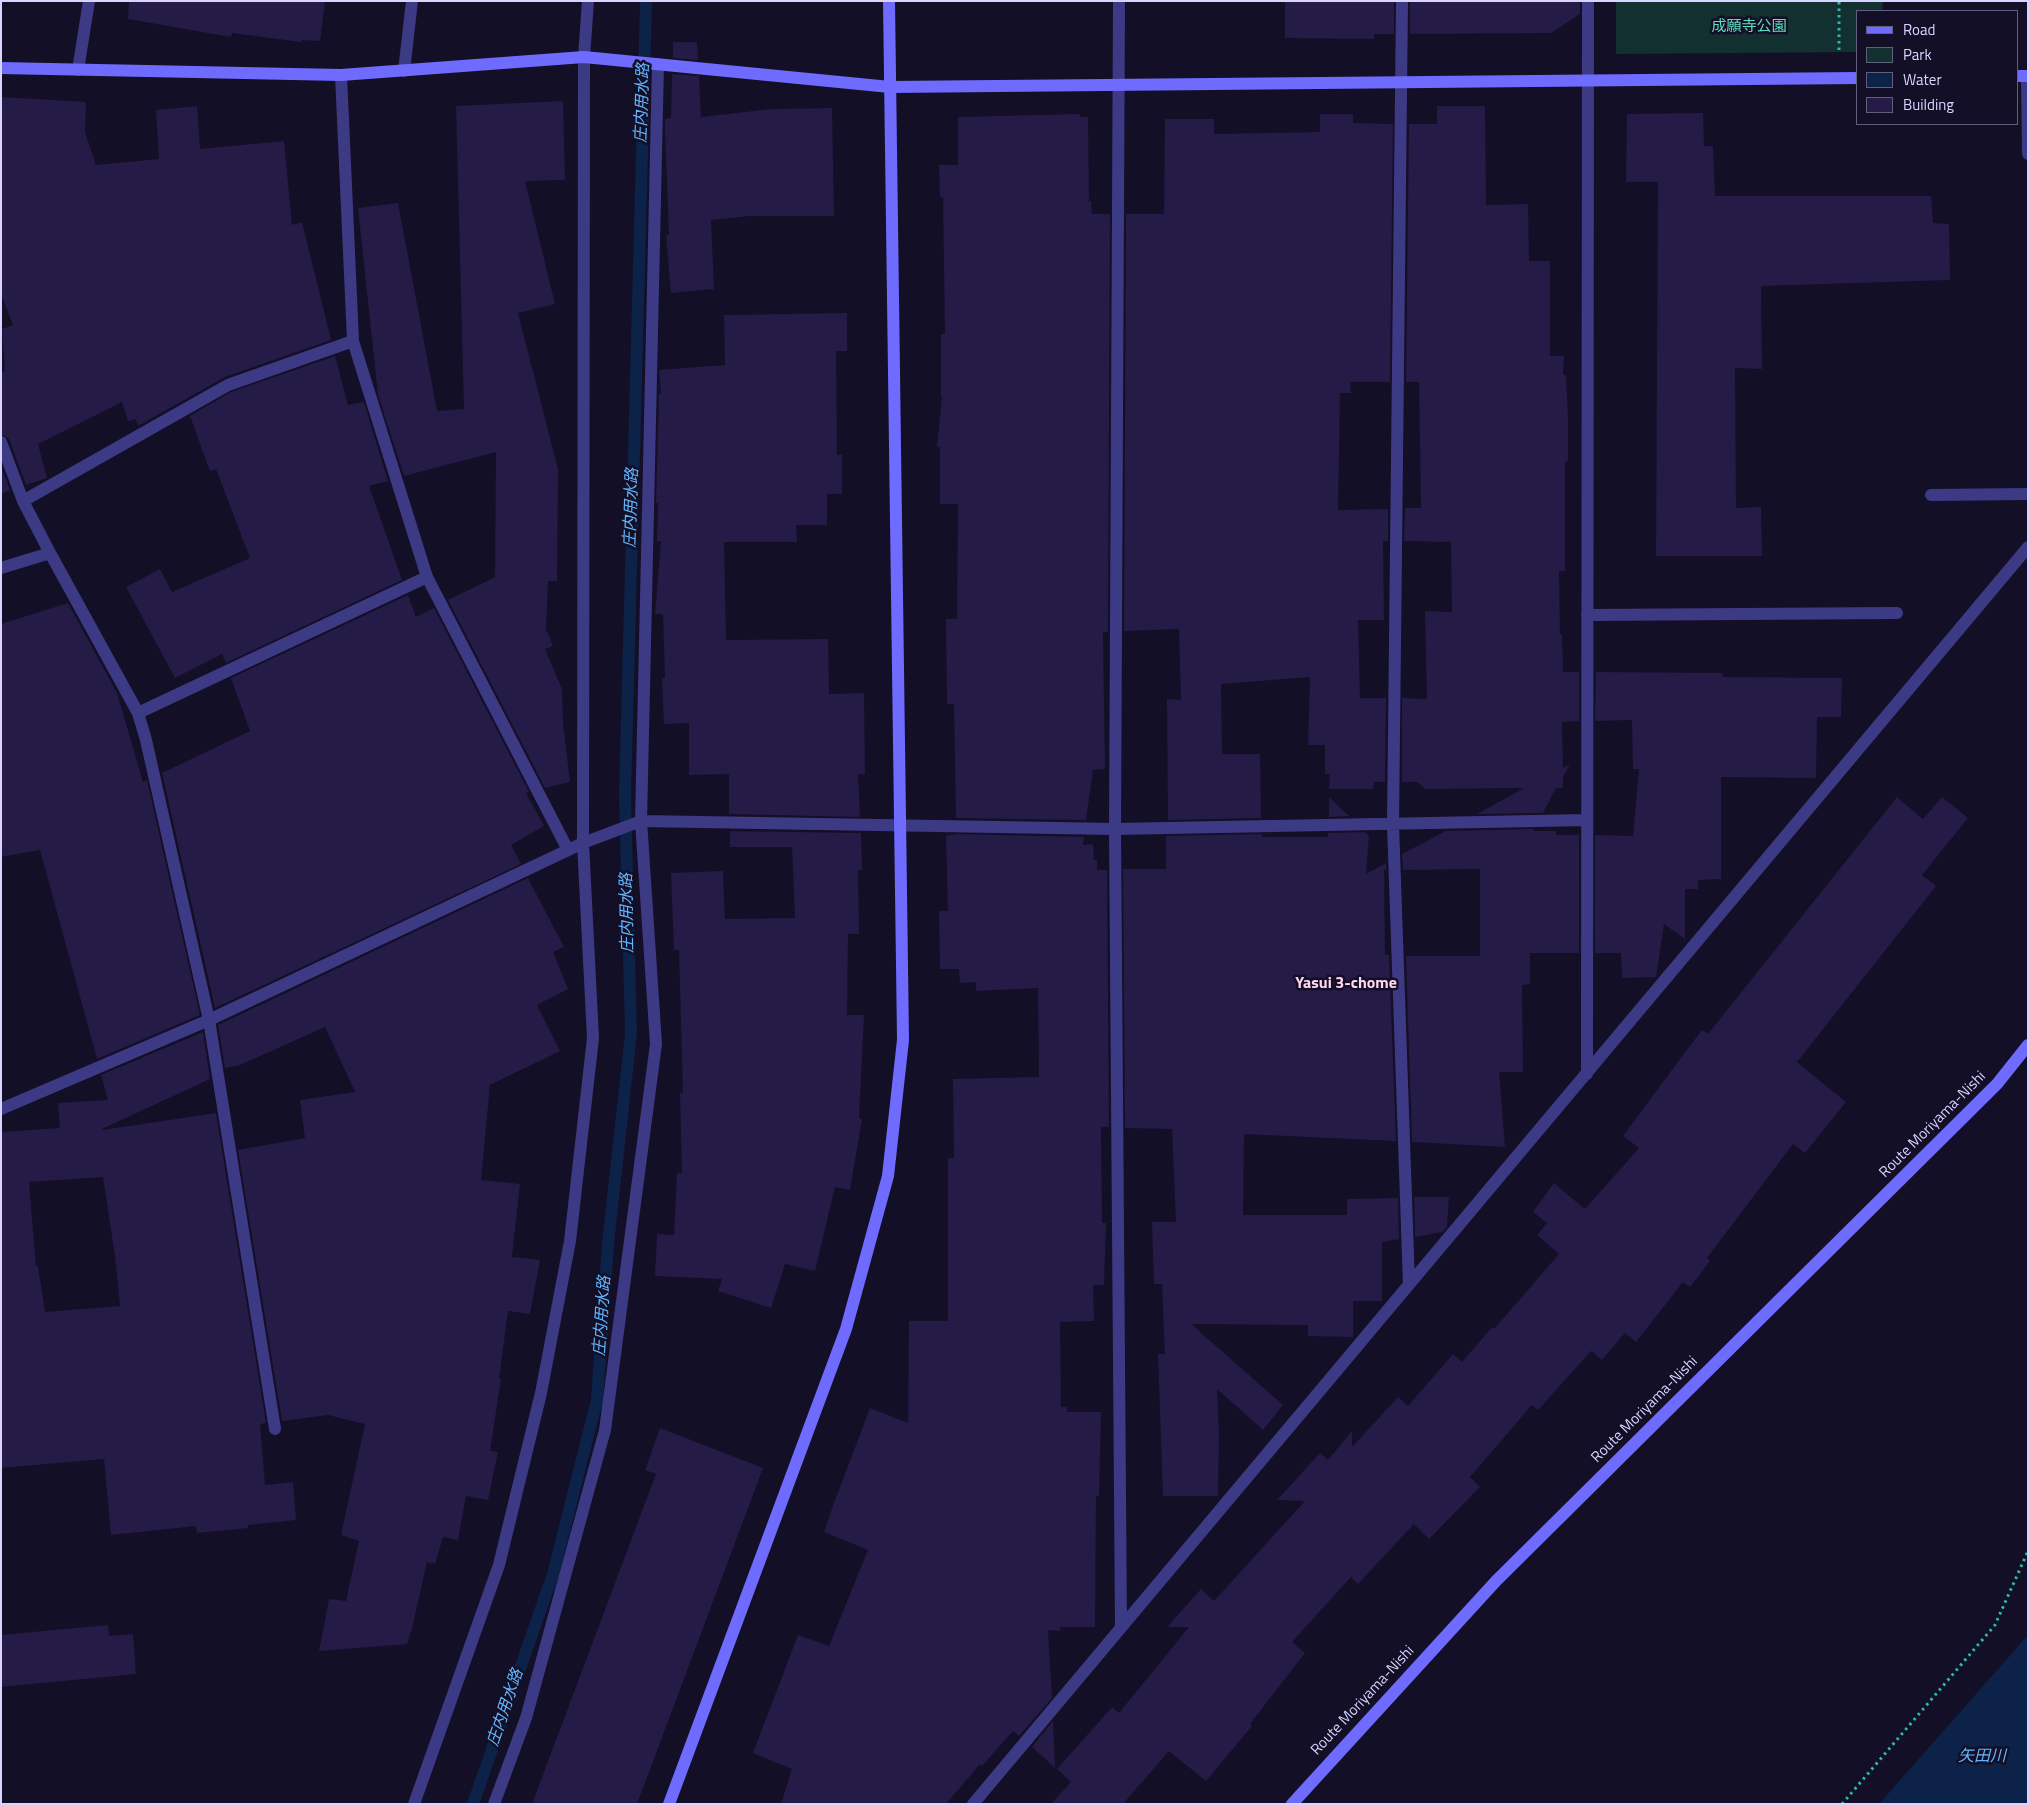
<!DOCTYPE html>
<meta charset="utf-8">
<style>
body{margin:0}
#map{position:relative;width:2029px;height:1805px;overflow:hidden;background:#130f26;font-family:"Titillium Web",sans-serif}
canvas{display:block}
.frame{position:absolute;inset:0;border:2px solid #d9d4ff;pointer-events:none}
.legend{position:absolute;left:1856px;top:10px;width:162px;height:115px;box-sizing:border-box;background:#130f26;border:1px solid #625e7d;margin:0;padding:6px 9px;list-style:none;font-size:15px;color:#d9d4ff}
.legend li{display:flex;align-items:center;gap:10px;height:25px}
.legend b{width:25px;border:1px solid #625e7d}
</style>
<div id="map">
<canvas width="2029" height="1805"></canvas>
<div class="frame"></div>
<ul class="legend">
<li><b style="height:6px;background:#6f6bff"></b>Road</li>
<li><b style="height:14px;background:#12302f"></b>Park</li>
<li><b style="height:14px;background:#0c2248"></b>Water</li>
<li><b style="height:14px;background:#241b47"></b>Building</li>
</ul>
</div>
<script>
const ctx = document.querySelector('canvas').getContext('2d');
ctx.lineJoin = 'round';
function paint(path, color) { ctx.fillStyle = color; ctx.fill(path, 'evenodd'); }
const shape = rows => new Path2D(rows.map(r => 'M' + r).join(''));
function trace(path, color, width, dash) { ctx.strokeStyle = color; ctx.lineWidth = width; ctx.lineCap = dash ? 'butt' : 'round'; ctx.setLineDash(dash || []); ctx.stroke(path); }
function label(font, color, halo, rows, align = 'center') {
  ctx.font = font + ' "Titillium Web","Noto Sans JP",sans-serif'; ctx.lineWidth = 5; ctx.setLineDash([]); ctx.textBaseline = 'middle'; ctx.strokeStyle = halo; ctx.fillStyle = color; for (const [text, x, y, turn = 0] of rows) {
    ctx.save(); ctx.translate(x, y); ctx.rotate((+turn || 0) * Math.PI / 180); ctx.textAlign = isNaN(turn) ? turn : align; if (halo) ctx.strokeText(text, 0, 0); ctx.fillText(text, 0, 0); ctx.restore();
  }
}
const green = shape([
 [1616,1,1883,1,1882,11,1858,11,1858,52,1616,54]
]);
const water = shape([
 [2028,1635,2028,1804,1879,1804]
]);
const stream = shape([
 [473,1804,553,1574,597,1400,608,1244,631,1033,625,795,646,1]
]);
const building = shape([
 [129,1,325,1,320,41,302,40,301,42,232,33,231,37,128,19],
 [1285,1,1394,1,1394,34,1374,34,1374,39,1285,38],
 [1410,1,1580,1,1580,14,1551,33,1410,34],
 [673,42,697,42,698,60,673,58],
 [672,74,699,76,701,117,772,109,832,108,834,216,749,216,711,220,714,289,671,293,666,235,669,235,665,131,665,119,671,118],
 [1,97,86,102,85,132,96,165,159,159,156,110,197,106,200,149,284,141,292,225,302,222,331,340,225,377,138,426,136,419,128,421,122,402,38,444,47,478,26,485,9,439,1,434,1,372,5,371,2,329,13,325,1,294],
 [563,101,565,180,525,181,555,304,518,313,558,469,557,581,548,581,546,629,553,646,545,649,562,689,563,723,570,782,545,788,448,600,495,577,496,452,404,476,378,395,358,208,398,203,437,411,464,409,456,106],
 [1437,106,1485,106,1486,205,1528,204,1529,261,1550,261,1550,356,1564,356,1563,375,1566,375,1568,419,1568,461,1565,461,1565,571,1559,571,1560,634,1562,634,1563,672,1579,672,1579,721,1562,722,1563,768,1570,764,1563,777,1563,788,1556,788,1543,813,1477,814,1524,788,1425,789,1417,782,1402,782,1402,698,1427,699,1425,611,1452,612,1451,542,1404,541,1405,508,1421,508,1419,382,1406,382,1409,124,1437,124],
 [1703,113,1704,146,1713,146,1715,196,1931,196,1933,223,1949,224,1950,280,1761,286,1762,369,1735,368,1736,508,1761,507,1762,556,1656,556,1658,182,1626,182,1627,114],
 [1080,114,1080,117,1088,117,1089,201,1091,201,1092,214,1110,214,1108,632,1103,632,1105,769,1093,770,1086,820,956,818,954,704,947,704,946,619,957,619,958,504,940,504,940,447,937,447,942,397,941,397,941,334,945,334,943,197,940,197,939,165,958,165,958,117],
 [1320,114,1353,114,1353,123,1393,124,1390,382,1350,382,1351,393,1340,393,1338,510,1388,509,1388,541,1383,541,1384,620,1358,620,1360,698,1386,698,1385,782,1374,782,1373,789,1329,789,1330,774,1325,774,1325,745,1308,745,1310,677,1221,684,1222,754,1260,754,1261,818,1168,820,1167,699,1181,700,1179,629,1124,631,1126,214,1164,214,1165,119,1214,119,1214,134,1320,132],
 [847,313,847,351,836,351,837,455,842,455,842,494,827,494,827,525,796,525,797,542,724,542,726,640,828,639,829,694,864,693,865,774,858,774,860,817,729,814,729,774,689,775,689,723,664,724,662,678,665,678,663,614,655,614,661,541,657,541,658,503,656,503,659,394,661,394,659,370,725,365,724,315],
 [335,356,348,405,364,402,388,481,369,486,402,580,226,663,222,654,175,678,126,587,160,569,172,592,250,558,216,469,210,471,190,416,231,392],
 [1,466,10,490,1,494],
 [408,595,416,617,434,608,529,792,526,793,544,826,511,845,521,864,215,1008,162,773,250,731,231,678],
 [68,603,117,693,143,782,147,780,200,1015,97,1059,40,850,1,857,1,624],
 [1596,672,1723,673,1723,677,1842,678,1841,717,1817,717,1816,778,1721,777,1721,879,1698,880,1698,889,1685,889,1685,939,1664,924,1656,977,1622,978,1621,953,1595,953,1595,835,1633,836,1639,769,1633,769,1632,720,1595,721],
 [1329,797,1349,816,1329,817],
 [1897,797,1923,819,1942,797,1968,818,1922,875,1936,886,1797,1062,1846,1102,1805,1153,1793,1144,1707,1258,1710,1261,1690,1287,1683,1282,1636,1342,1625,1333,1602,1360,1591,1351,1538,1410,1532,1405,1470,1477,1480,1487,1429,1539,1414,1524,1358,1584,1351,1577,1292,1642,1305,1653,1250,1724,1252,1726,1206,1781,1169,1751,1123,1804,1051,1804,1071,1782,1057,1769,1112,1707,1119,1713,1189,1627,1167,1627,1201,1589,1214,1601,1305,1501,1277,1500,1320,1453,1328,1460,1352,1431,1352,1447,1398,1397,1408,1406,1453,1354,1462,1362,1492,1327,1494,1329,1559,1254,1537,1235,1547,1223,1533,1212,1554,1183,1585,1209,1639,1148,1623,1136,1683,1055,1702,1030,1708,1034],
 [1534,829,1533,831,1556,831,1556,835,1579,835,1579,953,1530,953,1530,984,1522,985,1523,1072,1499,1072,1505,1147,1412,1142,1406,956,1480,956,1480,869,1403,870,1402,854,1446,831],
 [730,831,861,833,862,870,858,870,859,934,848,934,847,1015,864,1015,859,1118,862,1119,850,1190,835,1187,815,1271,785,1264,771,1308,718,1291,722,1279,655,1276,657,1234,674,1235,677,1173,682,1173,680,1093,683,1093,679,950,674,950,671,873,723,871,725,919,795,918,792,847,730,847],
 [1365,832,1369,836,1366,874,1386,863,1386,870,1384,870,1385,955,1389,955,1396,1141,1244,1134,1243,1215,1347,1215,1347,1199,1398,1198,1399,1239,1382,1242,1382,1301,1353,1301,1353,1337,1308,1336,1308,1325,1191,1324,1283,1405,1263,1430,1217,1389,1219,1434,1218,1496,1163,1496,1158,1354,1165,1354,1162,1284,1154,1284,1152,1222,1176,1222,1172,1129,1125,1128,1123,869,1166,869,1166,836,1262,834,1262,837,1328,837,1328,833],
 [956,834,1084,837,1083,845,1093,844,1094,860,1097,860,1097,870,1107,870,1109,1127,1101,1127,1102,1223,1106,1223,1104,1285,1093,1285,1094,1321,1060,1322,1061,1407,1067,1407,1067,1412,1101,1412,1099,1496,1096,1496,1095,1627,1060,1627,1060,1631,1048,1630,1052,1698,1019,1736,1013,1731,982,1766,980,1764,946,1804,781,1804,792,1769,753,1753,798,1635,829,1646,868,1550,824,1532,834,1503,870,1408,908,1423,909,1321,948,1321,948,1158,954,1158,953,1079,1039,1077,1038,988,976,991,976,982,960,983,959,969,940,969,939,911,948,911,946,836],
 [528,878,564,947,553,952,568,989,537,1005,560,1051,490,1085,481,1180,520,1184,512,1257,540,1260,530,1314,508,1311,499,1379,501,1379,490,1451,498,1452,488,1500,466,1496,458,1540,443,1537,435,1564,427,1562,412,1628,407,1644,319,1651,329,1599,346,1601,359,1541,341,1535,365,1424,328,1415,282,1421,238,1150,305,1138,300,1100,355,1092,325,1027,240,1065,225,1068,218,1025],
 [203,1032,210,1079,102,1129,102,1130,216,1113,266,1423,260,1424,265,1485,293,1482,296,1520,248,1525,248,1528,197,1533,196,1526,111,1535,104,1459,1,1468,1,1132,60,1128,58,1103,108,1100,101,1075],
 [103,1177,115,1256,120,1306,45,1312,38,1266,36,1266,29,1182],
 [1414,1197,1449,1197,1447,1227,1442,1232,1415,1237],
 [660,1428,763,1468,637,1804,532,1804,656,1474,645,1470],
 [108,1625,109,1636,133,1634,136,1674,1,1687,1,1635],
 [1053,1721,1055,1768,1032,1747]
]);
const path = shape([
 [1839,50,1839,1],
 [1842,1804,1995,1625,2028,1551]
]);
const street = shape([
 [1119,1,1115,829,1121,1628],
 [1402,1,1393,824,1409,1285],
 [78,70,89,1],
 [404,71,412,1],
 [341,75,353,341,427,577,568,850],
 [2027,76,2028,154],
 [1,442,23,501,50,553,138,713,146,740,209,1020,275,1429],
 [1931,495,2028,494],
 [23,501,228,385,353,341],
 [1,568,50,553],
 [1587,615,1897,613],
 [138,713,427,577],
 [1587,1074,1588,1],
 [1,1109,209,1020,583,843,641,821,1115,829,1587,820],
 [414,1804,499,1565,541,1393,570,1241,593,1038,583,843,584,57,588,1],
 [494,1804,526,1718,605,1430,656,1044,641,821,658,64],
 [973,1804,2028,547]
]);
const secondary = shape([
 [1,68,341,75,584,57,890,87,1858,78],
 [2018,76,2028,76],
 [669,1804,846,1329,888,1176,903,1040,889,1],
 [1292,1804,1496,1581,1997,1084,2028,1045]
]);
const parkNames = [
 ["成願寺公園",1749,27]
];
const streetNames = [
 ["Route Moriyama-Nishi",1933,1125,-45],
 ["Route Moriyama-Nishi",1645,1410,-45],
 ["Route Moriyama-Nishi",1363,1701,-47]
];
const waterNames = [
 ["庄内用水路",643,103,-88],
 ["庄内用水路",632,508,-88],
 ["庄内用水路",628,913,-91],
 ["庄内用水路",603,1316,-86],
 ["庄内用水路",506,1708,-71],
 ["矢田川",1982,1757]
];
const neighbourhoodNames = [
 ["Yasui 3-chome",1346,984]
];
paint(green, '#12302f');
paint(water, '#0c2248');
trace(stream, '#0c2248', 12);
paint(building, '#241b47');
trace(path, '#2fb8b0', 3, [2.5, 4]);
trace(street, '#3d3a85', 12);
trace(secondary, '#6f6bff', 12);
label('15px', '#5fe0c0', '#130f26', parkNames);
label('15px', '#d9d4ff', '#130f26', streetNames);
label('italic 16px', '#62b6ff', '#130f26', waterNames);
label('bold 16px', '#ffd6f0', '#130f26', neighbourhoodNames);
</script>
